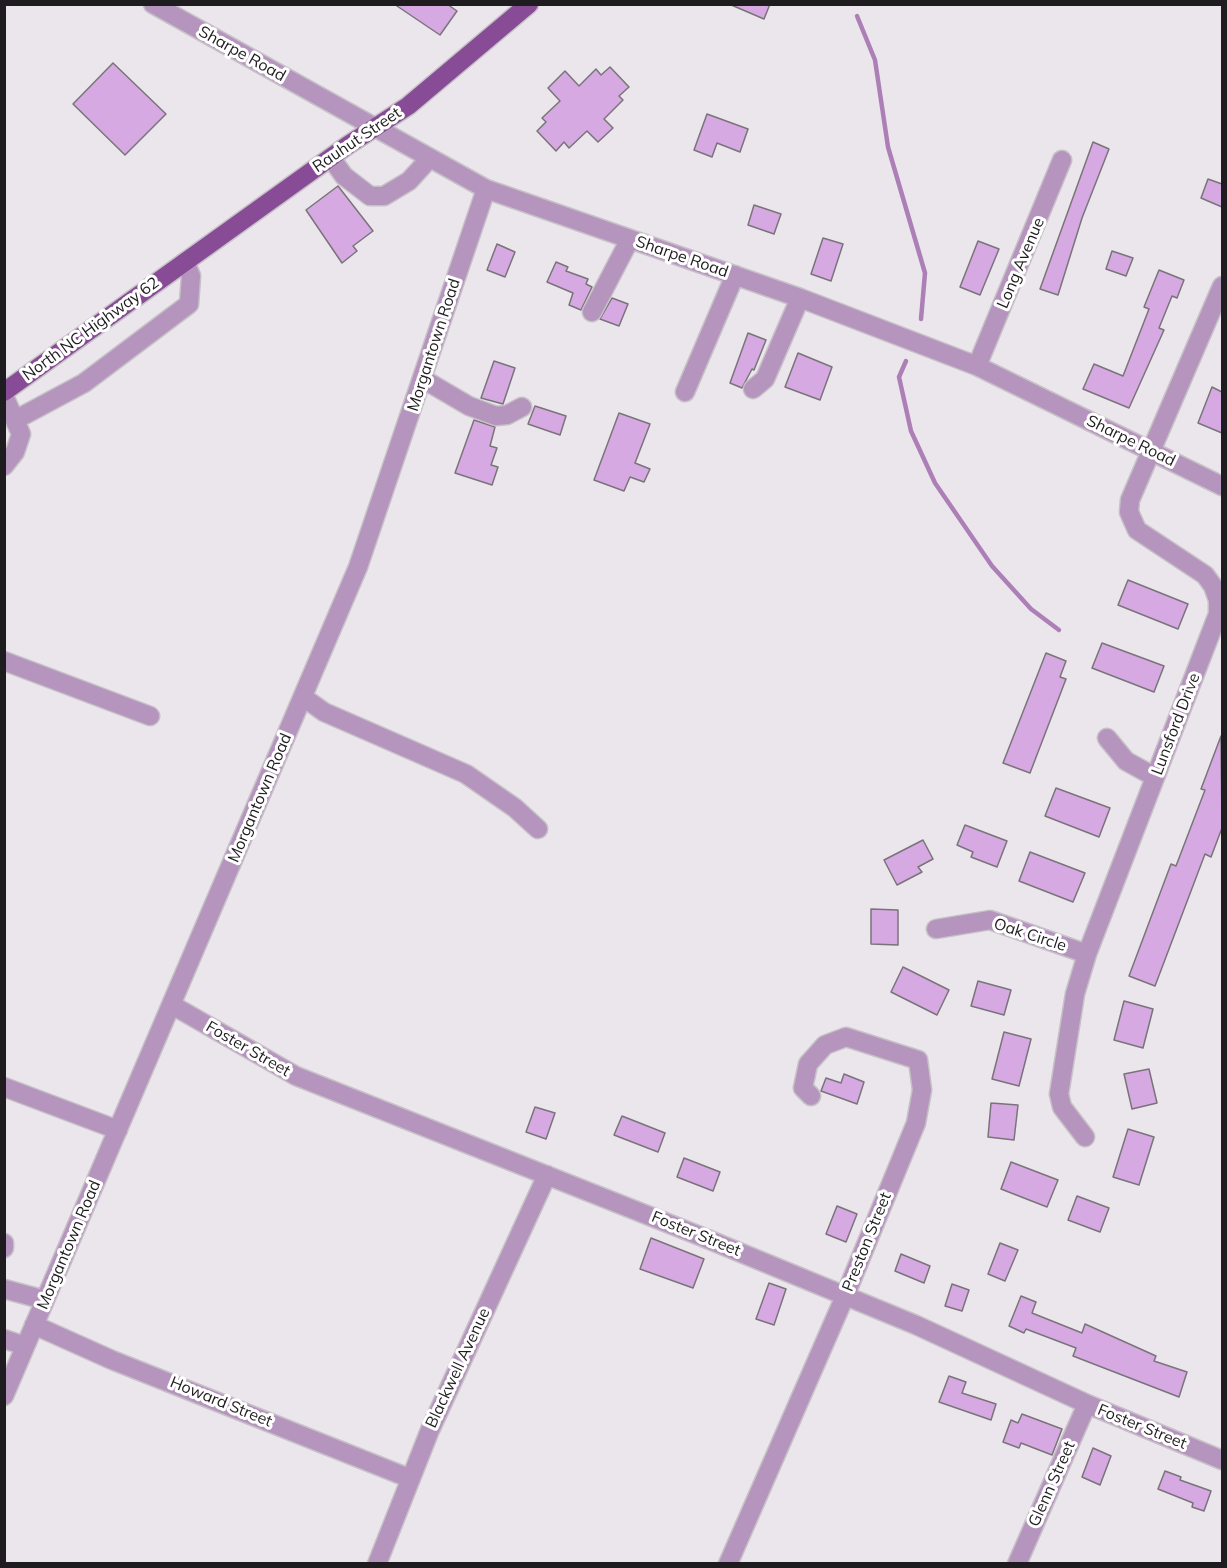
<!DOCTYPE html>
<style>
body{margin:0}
#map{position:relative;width:1227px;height:1568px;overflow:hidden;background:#ebe5ec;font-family:Mulish,sans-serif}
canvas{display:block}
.frame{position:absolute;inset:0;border:6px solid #1f1c1f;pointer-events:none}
</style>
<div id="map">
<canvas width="1227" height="1568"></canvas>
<div class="frame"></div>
</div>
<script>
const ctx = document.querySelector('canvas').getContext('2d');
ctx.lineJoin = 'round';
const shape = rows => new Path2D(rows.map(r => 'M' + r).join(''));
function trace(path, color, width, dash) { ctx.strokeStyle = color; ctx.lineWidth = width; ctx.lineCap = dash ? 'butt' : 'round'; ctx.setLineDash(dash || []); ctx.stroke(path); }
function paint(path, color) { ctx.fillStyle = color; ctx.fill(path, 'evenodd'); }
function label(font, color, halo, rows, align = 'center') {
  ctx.font = font + ' Mulish,sans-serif'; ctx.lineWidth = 6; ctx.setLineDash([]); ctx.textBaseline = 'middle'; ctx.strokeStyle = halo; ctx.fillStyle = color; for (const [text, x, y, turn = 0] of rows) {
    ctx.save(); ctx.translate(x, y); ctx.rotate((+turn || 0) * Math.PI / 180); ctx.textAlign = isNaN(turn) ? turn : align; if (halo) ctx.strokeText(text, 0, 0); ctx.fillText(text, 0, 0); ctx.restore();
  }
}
const stream = shape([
 [857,16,875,60,888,147,925,273,921,319],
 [906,361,899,377,911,431,935,483,992,566,1031,609,1059,630]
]);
const building = shape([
 [394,4,447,4,457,11,440,35,394,4],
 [729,4,770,4,764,19,729,4],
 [113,63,166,114,125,155,73,104,113,63],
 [610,67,629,87,619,96,623,100,604,119,613,128,598,142,587,131,569,148,564,142,556,151,537,131,546,122,542,118,560,101,548,88,565,71,579,86,596,69,601,75,610,67],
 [707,114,748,129,740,152,717,143,712,157,694,150,707,114],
 [1093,142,1109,149,1082,218,1058,295,1040,289,1093,142],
 [1208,179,1222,184,1222,207,1201,198,1208,179],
 [338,186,373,231,353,246,357,251,342,263,306,210,338,186],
 [754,205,781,214,774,234,748,225,754,205],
 [823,238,843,244,831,281,811,274,823,238],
 [978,241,999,249,980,295,960,287,978,241],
 [497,244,515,252,505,277,487,270,497,244],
 [1112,251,1133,258,1126,276,1106,269,1112,251],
 [556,262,568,267,566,271,588,279,586,284,592,287,581,310,569,305,573,293,547,282,556,262],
 [1159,270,1184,280,1177,298,1172,296,1159,328,1164,330,1129,408,1083,389,1094,364,1123,376,1149,309,1144,307,1159,270],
 [612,298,628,304,619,326,600,319,612,298],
 [748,333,766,340,754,370,752,369,742,388,730,383,748,333],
 [798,353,832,367,820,400,785,387,798,353],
 [494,361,515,368,503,404,481,398,494,361],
 [1212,387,1222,392,1222,433,1198,423,1212,387],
 [535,406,566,416,560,435,528,424,535,406],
 [619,413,650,424,635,463,650,469,644,482,630,477,624,491,594,480,619,413],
 [474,420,495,427,490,446,497,448,491,465,498,467,492,485,455,473,474,420],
 [1128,580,1188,604,1178,629,1118,605,1128,580],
 [1102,643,1164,666,1154,692,1092,668,1102,643],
 [1046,653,1066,661,1060,677,1066,679,1030,773,1003,763,1046,653],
 [1221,736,1222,828,1211,857,1205,854,1155,986,1129,976,1171,864,1176,866,1205,790,1201,789,1221,736],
 [1056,788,1110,808,1099,837,1045,816,1056,788],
 [965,825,1007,841,997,867,971,857,973,852,957,845,965,825],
 [923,840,933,859,918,867,922,872,897,885,884,860,923,840],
 [1030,852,1085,873,1073,902,1019,881,1030,852],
 [871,909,898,910,898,945,871,944,871,909],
 [903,967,949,990,937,1015,891,992,903,967],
 [978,981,1011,990,1004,1015,971,1006,978,981],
 [1124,1001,1153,1009,1143,1048,1114,1040,1124,1001],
 [1004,1032,1031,1039,1019,1086,992,1079,1004,1032],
 [1149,1069,1157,1103,1132,1109,1124,1074,1149,1069],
 [844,1074,864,1082,857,1104,821,1091,826,1078,841,1083,844,1074],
 [991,1103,1018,1105,1014,1140,988,1137,991,1103],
 [535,1107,555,1113,546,1139,526,1132,535,1107],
 [622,1116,665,1133,658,1152,614,1135,622,1116],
 [1128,1129,1154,1137,1139,1185,1113,1177,1128,1129],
 [684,1158,720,1172,713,1191,677,1177,684,1158],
 [1011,1162,1058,1180,1047,1207,1001,1189,1011,1162],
 [1077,1196,1109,1208,1100,1232,1068,1220,1077,1196],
 [837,1206,857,1214,846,1242,826,1234,837,1206],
 [651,1238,704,1259,693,1288,640,1269,651,1238],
 [1000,1243,1018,1250,1005,1281,988,1274,1000,1243],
 [901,1254,930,1266,924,1283,895,1271,901,1254],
 [769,1283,786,1289,774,1325,756,1319,769,1283],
 [952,1284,969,1290,962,1311,945,1306,952,1284],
 [1021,1296,1036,1302,1032,1313,1082,1333,1085,1324,1156,1356,1154,1361,1187,1372,1179,1397,1073,1356,1076,1348,1026,1329,1024,1333,1009,1326,1021,1296],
 [949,1376,966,1382,962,1393,996,1404,991,1420,939,1402,949,1376],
 [1022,1414,1062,1429,1052,1455,1021,1443,1019,1448,1003,1442,1011,1420,1018,1423,1022,1414],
 [1093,1448,1111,1456,1100,1485,1082,1477,1093,1448],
 [1165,1471,1181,1477,1180,1480,1211,1491,1204,1511,1192,1507,1193,1503,1158,1489,1165,1471]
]);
const minor = shape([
 [153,4,486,189,800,298,977,366,1222,486],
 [331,158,344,176,370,196,384,196,409,181,430,158],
 [592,312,630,239],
 [977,366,1062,160],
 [423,379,469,406,496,416,507,415,522,407],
 [753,389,765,379,800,298],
 [685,392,735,275],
 [4,396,21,434,15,452,4,466],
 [15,420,84,383,189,304,191,276,185,262],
 [4,661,150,716],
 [303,697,324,712,466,774,515,808,538,829],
 [1107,738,1126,761,1155,777],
 [936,929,990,920,1087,954],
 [172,1005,296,1076,700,1236,916,1325,1087,1404,1222,1460],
 [4,1087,118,1130],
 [1085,1137,1062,1107,1059,1094,1075,994,1087,954,1218,614,1218,600,1213,586,1205,575,1137,530,1129,512,1130,500,1222,286],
 [4,1243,4,1248],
 [4,1289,45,1300],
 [34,1325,112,1360,409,1478],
 [4,1339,25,1346],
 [4,1396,358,567,486,189],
 [377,1564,430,1430,547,1175],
 [728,1564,845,1296,916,1123,922,1090,918,1060,846,1037,825,1045,808,1064,803,1088,811,1096],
 [1017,1564,1087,1404]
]);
const major = shape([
 [4,392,348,145,408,106,529,4]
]);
const streetNames = [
 ["Sharpe Road",242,54,29],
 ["Rauhut Street",357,140,-34],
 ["Sharpe Road",682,257,19],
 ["Long Avenue",1021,263,-67],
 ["North NC Highway 62",91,329,-36],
 ["Morgantown Road",434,345,-72],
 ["Sharpe Road",1131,441,26],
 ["Lunsford Drive",1176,724,-69],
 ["Morgantown Road",260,798,-67],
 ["Oak Circle",1030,935,18],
 ["Foster Street",248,1049,30],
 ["Foster Street",696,1234,22],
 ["Preston Street",867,1242,-68],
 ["Morgantown Road",69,1245,-67],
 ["Blackwell Avenue",458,1368,-65],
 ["Howard Street",221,1402,22],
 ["Foster Street",1142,1427,22],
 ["Glenn Street",1052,1484,-66]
];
trace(stream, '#ac80b7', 4.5);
paint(building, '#d7a9e2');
trace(building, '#79747a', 1.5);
trace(minor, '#c6c1c7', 21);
trace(major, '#c6c1c7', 21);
trace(minor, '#b594bd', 18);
trace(major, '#884c96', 18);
label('16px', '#1f1c1f', '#fff', streetNames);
</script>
